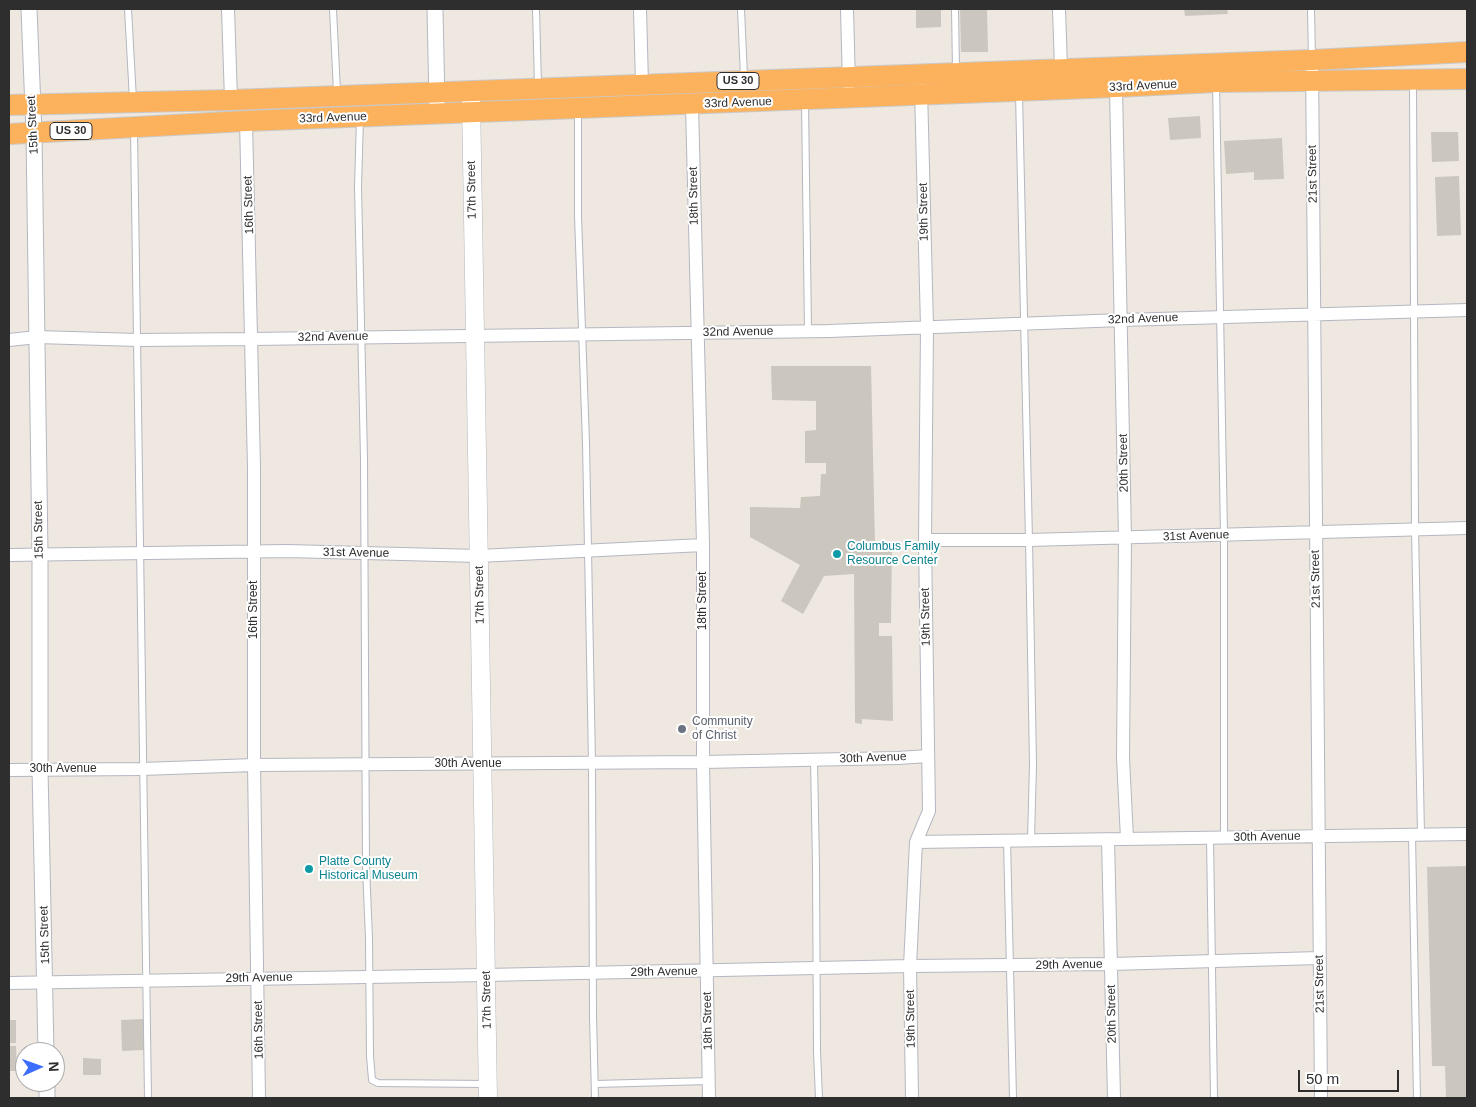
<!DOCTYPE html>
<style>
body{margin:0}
#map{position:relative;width:1476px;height:1107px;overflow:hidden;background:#efe8e0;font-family:Arial,sans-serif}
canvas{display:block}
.frame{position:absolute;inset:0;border:10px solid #2e2e2e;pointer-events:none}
.north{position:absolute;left:15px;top:1042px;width:50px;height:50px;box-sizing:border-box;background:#fff;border:1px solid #ababab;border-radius:50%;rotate:88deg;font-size:14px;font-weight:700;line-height:20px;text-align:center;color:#2e2e2e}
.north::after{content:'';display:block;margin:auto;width:18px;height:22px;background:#3d6dff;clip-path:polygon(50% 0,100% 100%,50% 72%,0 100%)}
.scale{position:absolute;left:1298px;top:1070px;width:101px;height:22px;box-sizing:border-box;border:2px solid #2e2e2e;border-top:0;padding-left:6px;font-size:15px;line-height:18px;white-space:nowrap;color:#2e2e2e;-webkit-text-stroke:4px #fff;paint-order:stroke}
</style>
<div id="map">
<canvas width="1476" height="1107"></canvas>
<div class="frame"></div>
<div class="north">N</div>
<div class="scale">50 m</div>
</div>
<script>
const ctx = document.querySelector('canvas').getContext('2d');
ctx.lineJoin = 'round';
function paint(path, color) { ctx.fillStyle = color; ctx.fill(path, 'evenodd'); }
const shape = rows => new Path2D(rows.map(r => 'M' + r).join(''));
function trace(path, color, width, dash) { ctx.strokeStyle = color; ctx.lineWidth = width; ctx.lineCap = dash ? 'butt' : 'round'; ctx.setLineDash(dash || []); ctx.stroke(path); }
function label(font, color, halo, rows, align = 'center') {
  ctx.font = font + ' Arial,sans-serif'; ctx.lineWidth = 4; ctx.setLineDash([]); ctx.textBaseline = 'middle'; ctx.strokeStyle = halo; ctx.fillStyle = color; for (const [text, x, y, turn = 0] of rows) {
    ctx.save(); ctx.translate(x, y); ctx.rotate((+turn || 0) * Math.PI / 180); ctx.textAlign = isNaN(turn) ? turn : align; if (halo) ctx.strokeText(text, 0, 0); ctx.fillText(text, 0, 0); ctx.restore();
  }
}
const building = shape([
 [916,9,941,9,941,27,916,28],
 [960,9,987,9,988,52,961,52],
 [1184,9,1227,9,1228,14,1185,16],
 [1200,116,1201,138,1170,140,1168,118],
 [1431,132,1458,132,1459,161,1432,162],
 [1282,138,1284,179,1254,180,1254,172,1226,174,1224,141],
 [1459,176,1461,235,1437,236,1435,177],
 [771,366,871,366,875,544,892,543,891,623,879,623,879,636,892,636,893,721,862,719,862,724,855,723,854,574,824,576,803,614,781,601,800,565,750,537,750,507,800,508,801,497,820,496,821,474,826,474,826,463,805,463,805,431,816,430,816,401,772,400],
 [1467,866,1467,1098,1446,1098,1445,1066,1432,1066,1427,867],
 [143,1019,144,1050,122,1051,121,1020],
 [9,1020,16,1020,16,1043,9,1043],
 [9,1046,16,1046,17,1071,9,1071],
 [83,1058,101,1059,101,1075,83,1075]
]);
const service = shape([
 [128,9,133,100],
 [333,9,337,92],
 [536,9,538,85],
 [741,9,744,77],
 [955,9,956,70],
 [1311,9,1312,58],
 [1216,83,1224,535,1224,838],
 [1413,83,1415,529,1421,834],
 [1019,94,1029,540,1033,765,1031,840],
 [805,101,808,332],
 [578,109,578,216,586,443,592,763,593,1016,595,1098],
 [360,118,358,187,364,459,366,867,369,938,370,1056,372,1080,378,1083,487,1084],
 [134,130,148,1098],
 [814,760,816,865,817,1051,819,1098],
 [1412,835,1417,1098],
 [1210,838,1214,1098],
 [1007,840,1013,1098],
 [595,1084,709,1081]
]);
const minor = shape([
 [228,9,231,100],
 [640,9,642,84],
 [847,9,849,84],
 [1059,9,1061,68],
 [1312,60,1321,1098],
 [1116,87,1125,538,1123,758,1127,839],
 [692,105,703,545,703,762,709,1098],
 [246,121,254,468,254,765,259,1098],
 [9,340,37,337,138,340,252,339,829,331,1122,320,1467,310],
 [925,540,1029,540,1467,528],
 [9,555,287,551,479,556,703,545],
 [9,770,142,769,254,765,703,762,898,758,928,756],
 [1108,839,1114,1098],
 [916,842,1467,834],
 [9,983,486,975,910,966,1112,964,1319,958],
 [912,1098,910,966,916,842,929,811,925,540,927,327,921,89]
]);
const tertiary = shape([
 [29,9,34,134,40,554,40,769,46,1052],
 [435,9,437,103],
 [47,1082,47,1098]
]);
const secondary = shape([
 [471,99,488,1098]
]);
const trunk = shape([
 [9,105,231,100,1312,60,1467,52],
 [9,134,246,121,1116,87,1216,82,1467,79]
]);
const markers = [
 [837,554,5,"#0f9aa8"],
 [682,729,5,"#6b7280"],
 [309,869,5,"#0f9aa8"]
];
const shields = [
 [738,81,42],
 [71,131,42]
];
const shieldNames = [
 ["US 30",738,81],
 ["US 30",71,131]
];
const streetNames = [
 ["33rd Avenue",1143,86,-3],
 ["33rd Avenue",738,103,-2],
 ["33rd Avenue",333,118,-2],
 ["15th Street",33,125,-93],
 ["21st Street",1313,174,-91],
 ["17th Street",472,190,-91],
 ["18th Street",694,196,-91],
 ["16th Street",249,205,-92],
 ["19th Street",924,212,-91],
 ["32nd Avenue",1143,319,-2],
 ["32nd Avenue",738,332,-1],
 ["32nd Avenue",333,337,-1],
 ["20th Street",1124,463,-91],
 ["15th Street",39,530,-91],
 ["31st Avenue",1196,536,-2],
 ["31st Avenue",356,553,1],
 ["21st Street",1316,579,-91],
 ["17th Street",480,595,-91],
 ["18th Street",703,601,-90],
 ["16th Street",254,610,-90],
 ["19th Street",926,617,-91],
 ["30th Avenue",873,758,-2],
 ["30th Avenue",468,764],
 ["30th Avenue",63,769],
 ["30th Avenue",1267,837,-1],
 ["15th Street",45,935,-92],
 ["29th Avenue",1069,965,-1],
 ["29th Avenue",664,972,-1],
 ["29th Avenue",259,978,-1],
 ["21st Street",1320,984,-91],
 ["17th Street",487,1000,-91],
 ["20th Street",1112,1014,-91],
 ["19th Street",911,1019,-91],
 ["18th Street",708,1021,-91],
 ["16th Street",259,1030,-91]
];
const cultureNames = [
 ["Columbus Family",847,547],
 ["Resource Center",847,561],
 ["Platte County",319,862],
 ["Historical Museum",319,876]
];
const worshipNames = [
 ["Community",692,722],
 ["of Christ",692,736]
];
paint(building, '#cbc6be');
trace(service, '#b4b7c1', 8);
trace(minor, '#b4b7c1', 14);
trace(tertiary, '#b4b7c1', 17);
trace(secondary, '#b4b7c1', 19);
trace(trunk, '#c9c9c9', 22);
trace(service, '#fff', 6);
trace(minor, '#fff', 12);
trace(tertiary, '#fff', 15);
trace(secondary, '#fff', 18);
trace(trunk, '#fcb25c', 20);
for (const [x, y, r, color] of markers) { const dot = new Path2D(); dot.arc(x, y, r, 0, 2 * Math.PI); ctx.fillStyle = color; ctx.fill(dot); trace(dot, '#fff', 2); }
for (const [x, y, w] of shields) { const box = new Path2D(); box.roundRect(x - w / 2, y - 8.5, w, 17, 4); ctx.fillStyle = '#fff'; ctx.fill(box); trace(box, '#2e2e2e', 1); }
label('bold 11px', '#2e2e2e', null, shieldNames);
label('12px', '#2e2e2e', '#fff', streetNames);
label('12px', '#0d838f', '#fff', cultureNames, 'left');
label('12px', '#5b616d', '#fff', worshipNames, 'left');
</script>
